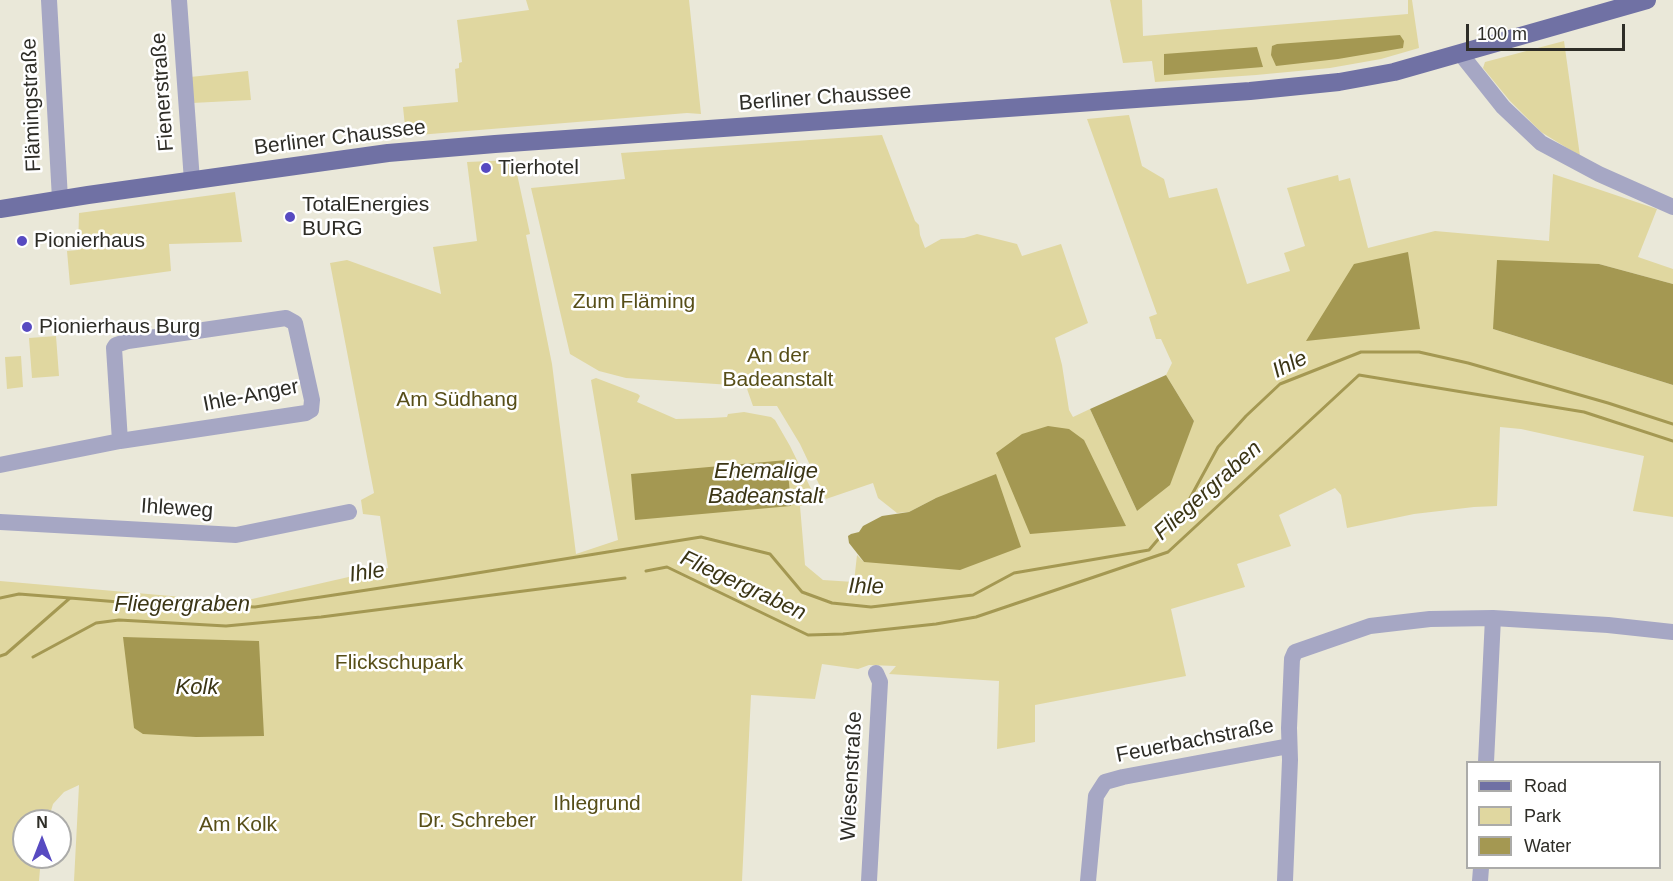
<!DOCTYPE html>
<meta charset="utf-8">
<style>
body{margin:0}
#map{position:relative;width:1673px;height:881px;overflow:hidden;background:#eae8d9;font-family:Helvetica,sans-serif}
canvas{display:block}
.legend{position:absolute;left:1466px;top:761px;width:195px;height:108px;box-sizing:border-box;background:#fff;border:2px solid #ababa9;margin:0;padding:8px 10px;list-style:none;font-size:18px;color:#2e2d27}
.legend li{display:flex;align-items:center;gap:12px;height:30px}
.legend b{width:30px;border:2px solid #ababa9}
.north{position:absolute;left:12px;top:809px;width:60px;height:60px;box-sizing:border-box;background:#fff;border:2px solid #ababa9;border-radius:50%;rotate:0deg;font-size:16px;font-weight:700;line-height:24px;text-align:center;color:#2e2d27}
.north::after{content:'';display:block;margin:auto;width:21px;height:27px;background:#574ac1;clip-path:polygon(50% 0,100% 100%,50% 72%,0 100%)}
.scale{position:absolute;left:1466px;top:24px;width:159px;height:27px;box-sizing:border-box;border:3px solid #2e2d27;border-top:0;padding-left:8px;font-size:18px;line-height:21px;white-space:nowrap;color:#2e2d27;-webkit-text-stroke:4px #fff;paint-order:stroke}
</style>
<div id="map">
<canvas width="1673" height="881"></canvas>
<ul class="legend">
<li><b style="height:8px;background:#7071a4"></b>Road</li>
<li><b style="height:16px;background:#e0d7a0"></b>Park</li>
<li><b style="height:16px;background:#a49852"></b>Water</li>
</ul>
<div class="north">N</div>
<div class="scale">100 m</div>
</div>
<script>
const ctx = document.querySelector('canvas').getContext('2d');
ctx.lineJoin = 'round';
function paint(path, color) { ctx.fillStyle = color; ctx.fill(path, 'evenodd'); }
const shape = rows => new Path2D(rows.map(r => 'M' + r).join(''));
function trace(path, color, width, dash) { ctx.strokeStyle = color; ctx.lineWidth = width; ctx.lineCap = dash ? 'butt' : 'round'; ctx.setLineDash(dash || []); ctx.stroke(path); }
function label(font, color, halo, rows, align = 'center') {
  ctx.font = font + ' Helvetica,sans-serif'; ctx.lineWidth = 5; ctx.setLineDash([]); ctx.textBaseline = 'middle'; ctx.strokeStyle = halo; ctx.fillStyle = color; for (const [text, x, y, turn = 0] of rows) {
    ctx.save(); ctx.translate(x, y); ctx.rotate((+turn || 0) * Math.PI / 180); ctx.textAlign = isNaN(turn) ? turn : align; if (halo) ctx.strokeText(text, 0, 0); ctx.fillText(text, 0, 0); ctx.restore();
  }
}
const green = shape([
 [526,0,689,0,701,114,687,113,406,136,403,107,458,102,455,69,459,68,459,63,462,62,457,20,529,10],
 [1110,0,1142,0,1143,36,1408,14,1408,0,1412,0,1419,48,1381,59,1330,68,1256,75,1155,82,1152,61,1123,63],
 [1564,41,1580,156,1541,132,1510,101,1483,68,1485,62],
 [248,71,251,100,192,103,190,77],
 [1129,115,1142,166,1164,179,1169,198,1217,188,1247,284,1290,271,1284,253,1305,246,1287,188,1338,175,1339,181,1350,178,1368,248,1435,231,1549,241,1553,174,1657,209,1638,257,1673,269,1673,284,1599,264,1493,329,1673,385,1673,517,1633,511,1644,456,1521,429,1500,427,1497,506,1474,507,1414,514,1347,528,1341,495,1335,488,1279,515,1291,546,1237,564,1245,587,1171,609,1186,676,1035,705,1035,742,997,749,999,681,889,674,896,666,869,665,858,669,822,664,815,699,751,695,742,881,74,881,79,785,64,792,53,804,48,821,24,821,24,857,41,857,39,881,0,881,0,581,239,602,388,568,380,516,363,514,361,500,374,493,330,263,347,260,441,294,433,247,477,241,467,162,514,160,530,234,526,235,552,364,576,554,618,540,591,380,596,378,638,394,640,396,637,402,676,419,711,418,727,417,728,414,744,412,771,417,775,420,790,446,817,501,800,506,805,565,823,580,854,582,857,555,864,562,936,498,909,512,897,513,878,498,873,483,826,499,800,444,777,406,753,406,746,386,626,378,599,371,570,354,531,188,625,179,621,153,882,135,915,221,919,225,920,235,925,248,941,239,964,238,977,234,1017,244,1022,256,1061,244,1088,323,1055,338,1062,365,1069,410,1073,417,1090,409,1137,511,1194,421,1166,375,1172,363,1161,339,1156,339,1149,317,1157,314,1087,119],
 [235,192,242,242,169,244,171,271,70,285,67,251,78,250,79,213],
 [56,336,59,376,32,378,29,338],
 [21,356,23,387,7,389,5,357]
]);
const water = shape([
 [1400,35,1404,41,1403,48,1338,59,1276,66,1271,55,1272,46,1277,44],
 [1257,47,1263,67,1164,75,1164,54],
 [1408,252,1420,329,1306,341,1354,264],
 [1497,260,1599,264,1673,284,1673,385,1493,329],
 [1166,375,1194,421,1170,485,1137,511,1090,409],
 [1048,426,1069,429,1084,440,1126,526,1030,534,996,453,1022,434],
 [787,460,791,506,635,520,631,474],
 [996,474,1021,547,960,570,864,562,849,543,848,536,851,534,859,532,863,526,882,516,909,512,936,498],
 [123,637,259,641,264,736,196,737,143,734,134,728]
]);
const stream = shape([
 [646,571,667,567,808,635,843,634,936,624,976,617,1168,552,1359,375,1584,412,1673,441],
 [0,598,19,594,70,598],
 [0,656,6,654,70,598,131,603,255,607,446,578,701,537,770,554,802,592,832,603,871,607,973,595,1014,573,1149,550,1184,509,1218,447,1246,416,1280,384,1361,352,1419,352,1468,363,1608,403,1673,424],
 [33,657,96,623,119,620,226,626,321,617,625,578]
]);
const minor = shape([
 [49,0,60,199],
 [179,0,192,181],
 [1460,53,1503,107,1541,143,1599,174,1673,207],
 [0,465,120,441,306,413,311,410,312,400,295,323,286,318,128,341,116,345,114,348,120,441],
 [0,522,236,535,349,512],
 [1486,762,1493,618],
 [869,881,880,682,876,673],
 [1088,881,1096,796,1105,782,1123,777,1289,746],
 [1285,881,1290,760,1289,728,1292,659,1295,652,1370,626,1430,619,1493,618,1608,625,1673,632],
 [1480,881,1481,868]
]);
const major = shape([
 [0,209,88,195,388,153,495,144,1250,91,1339,82,1394,72,1647,0]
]);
const markers = [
 [486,168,6,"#574ac1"],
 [290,217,6,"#574ac1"],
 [22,241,6,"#574ac1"],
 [27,327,6,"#574ac1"]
];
const streetNames = [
 ["Fienerstraße",163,92,-94],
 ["Berliner Chaussee",825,98,-4],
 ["Flämingstraße",32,105,-92],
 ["Berliner Chaussee",340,138,-7],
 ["Ihle-Anger",251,396,-11],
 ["Ihleweg",177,509,4],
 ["Feuerbachstraße",1195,741,-11],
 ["Wiesenstraße",852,776,-87]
];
const poiNames = [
 ["Tierhotel",498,168],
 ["TotalEnergies",302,205],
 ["BURG",302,229],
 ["Pionierhaus",34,241],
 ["Pionierhaus Burg",39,327]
];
const parkNames = [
 ["Zum Fläming",634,302],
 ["An der",778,356],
 ["Badeanstalt",778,380],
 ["Am Südhang",457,400],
 ["Flickschupark",399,663],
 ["Ihlegrund",597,804],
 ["Dr. Schreber",477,821],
 ["Am Kolk",238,825]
];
const waterNames = [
 ["Ihle",1290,365,-26],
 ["Ehemalige",766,472],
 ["Badeanstalt",766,497],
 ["Fliegergraben",1208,491,-42],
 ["Ihle",367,573,-9],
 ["Fliegergraben",743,586,25],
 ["Ihle",866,587,1],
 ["Fliegergraben",182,605],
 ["Kolk",197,688]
];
paint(green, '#e0d7a0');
paint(water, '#a49852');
trace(stream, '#a49852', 3);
trace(minor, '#a6a7c4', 16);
trace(major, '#7071a4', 18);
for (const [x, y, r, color] of markers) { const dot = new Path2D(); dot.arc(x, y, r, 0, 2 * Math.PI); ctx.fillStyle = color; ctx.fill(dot); trace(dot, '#fff', 2); }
label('21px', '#2e2d27', '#fff', streetNames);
label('21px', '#2e2d27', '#fff', poiNames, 'left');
label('21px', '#574e18', '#fff', parkNames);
label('italic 22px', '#3b3515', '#fff', waterNames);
</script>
